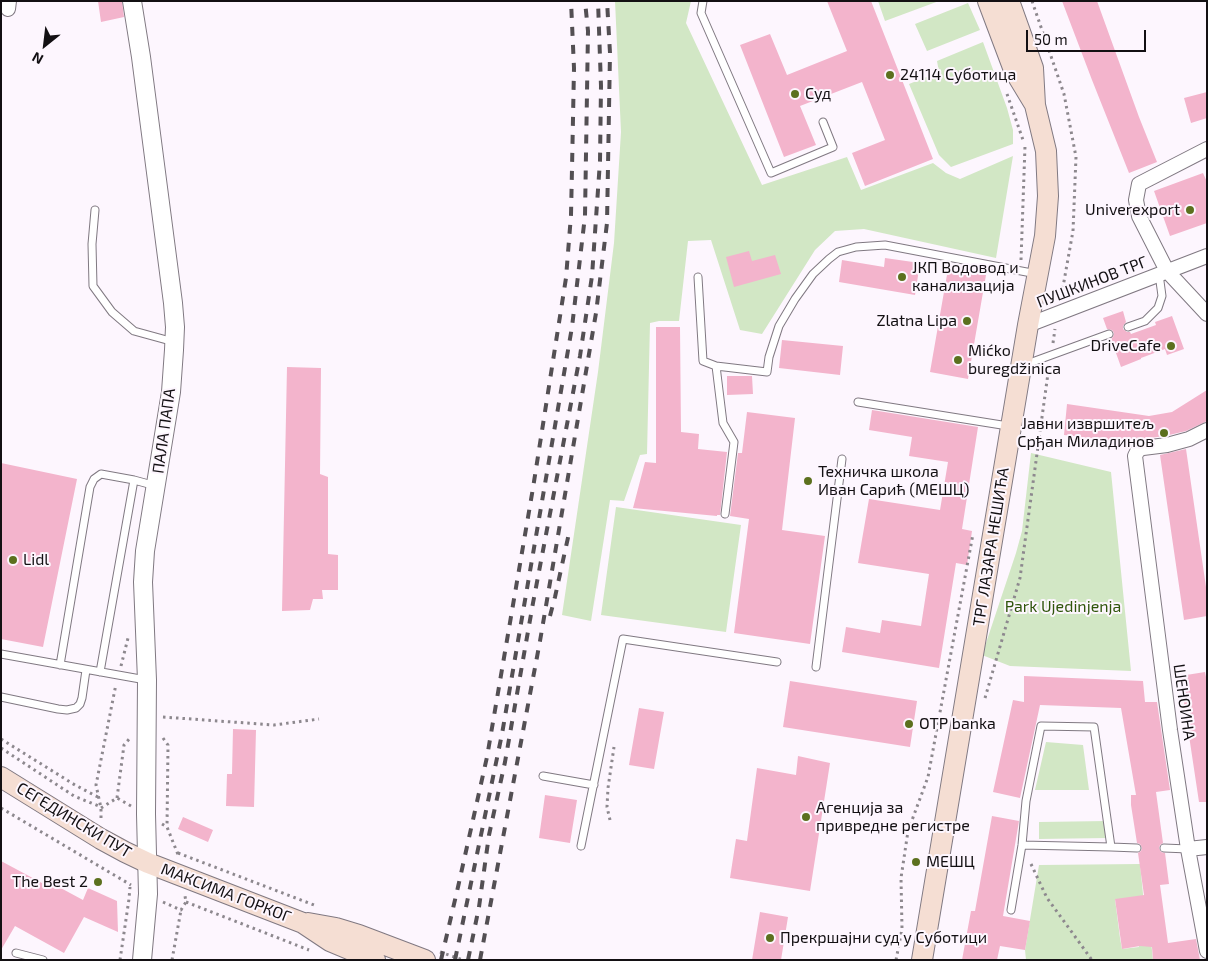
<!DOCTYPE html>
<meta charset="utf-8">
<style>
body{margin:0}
#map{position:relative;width:1208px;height:961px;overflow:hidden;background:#fdf6fe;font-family:"Exo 2",sans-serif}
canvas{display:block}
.frame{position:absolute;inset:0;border:2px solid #131013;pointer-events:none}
.north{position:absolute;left:20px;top:20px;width:50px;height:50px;-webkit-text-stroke:4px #fdf6fe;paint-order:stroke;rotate:209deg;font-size:14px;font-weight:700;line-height:20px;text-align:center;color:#131013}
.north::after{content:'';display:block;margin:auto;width:18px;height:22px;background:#131013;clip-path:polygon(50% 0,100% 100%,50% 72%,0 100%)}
.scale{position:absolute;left:1026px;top:30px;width:120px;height:22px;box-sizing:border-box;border:2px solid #131013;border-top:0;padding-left:6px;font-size:15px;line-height:18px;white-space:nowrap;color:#131013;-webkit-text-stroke:4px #fdf6fe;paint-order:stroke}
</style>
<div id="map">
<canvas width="1208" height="961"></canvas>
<div class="frame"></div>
<div class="north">N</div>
<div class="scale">50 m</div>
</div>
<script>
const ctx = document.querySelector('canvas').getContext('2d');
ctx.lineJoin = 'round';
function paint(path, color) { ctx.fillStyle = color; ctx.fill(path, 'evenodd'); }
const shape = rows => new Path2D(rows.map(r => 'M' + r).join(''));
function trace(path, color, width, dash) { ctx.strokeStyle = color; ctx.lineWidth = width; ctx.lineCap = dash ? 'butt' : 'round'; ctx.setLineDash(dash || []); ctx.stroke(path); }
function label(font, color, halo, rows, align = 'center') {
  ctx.font = font + ' "Exo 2",sans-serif'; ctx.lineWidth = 4; ctx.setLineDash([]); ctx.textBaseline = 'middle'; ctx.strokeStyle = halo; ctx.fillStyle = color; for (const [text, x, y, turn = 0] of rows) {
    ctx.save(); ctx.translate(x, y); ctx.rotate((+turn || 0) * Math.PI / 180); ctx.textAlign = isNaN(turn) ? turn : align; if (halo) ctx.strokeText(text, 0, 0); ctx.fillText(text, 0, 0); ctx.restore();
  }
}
const green = shape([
 [615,1,691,1,686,23,762,185,847,157,861,190,933,163,946,173,960,179,1013,156,996,258,864,229,835,231,815,250,762,334,740,330,711,240,688,241,679,321,659,321,650,323,647,454,640,455,624,501,610,500,591,621,562,615,598,372,614,243,621,132],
 [878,1,939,1,885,21],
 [968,3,980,30,927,51,915,24],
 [983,42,1007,108,1013,130,1013,144,951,167,939,155,909,84,939,72,937,61],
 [1031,453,1111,472,1131,671,1010,666,982,655,1016,553,1022,531],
 [616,507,741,525,726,632,601,615],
 [1046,742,1083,745,1089,790,1035,790],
 [1107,821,1107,838,1039,839,1039,822],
 [1140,864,1144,904,1115,899,1120,938,1122,949,1139,947,1139,943,1151,941,1153,960,1026,960,1025,950,1039,865]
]);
const building = shape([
 [98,1,122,1,124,17,101,22],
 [827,1,871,1,933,159,865,186,852,153,885,140,862,82,800,106,816,145,784,157,740,45,770,34,787,75,847,51],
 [1062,1,1097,1,1139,117,1157,162,1129,173,1092,80],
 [1207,92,1207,118,1191,123,1184,98],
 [1203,173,1207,182,1207,223,1170,236,1154,191],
 [749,251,752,261,775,255,781,274,734,287,726,257],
 [885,258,920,263,915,295,839,282,842,260,884,267],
 [948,269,986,275,968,379,930,372],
 [1123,311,1126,322,1123,326,1123,329,1127,332,1130,332,1131,334,1156,325,1155,322,1172,316,1184,349,1167,355,1165,349,1141,358,1141,359,1121,367,1111,339,1113,337,1114,333,1112,330,1107,329,1103,318],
 [656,327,680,327,681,432,699,434,698,449,727,452,720,515,717,515,717,516,633,508,645,462,656,463],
 [782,340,843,346,840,375,779,368],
 [287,367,321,368,320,474,328,477,328,554,338,555,338,590,322,590,323,599,313,599,310,610,282,611],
 [727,376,752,376,753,394,727,395],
 [1207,390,1207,421,1186,431,1165,436,1142,439,1133,443,1064,435,1067,404,1149,416,1172,412],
 [872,410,978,427,962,529,972,531,967,565,956,563,939,668,842,652,846,627,880,633,882,620,921,626,929,574,858,563,869,499,940,510,948,462,909,456,912,437,869,430],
 [747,412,795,418,782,530,825,536,810,644,734,633,749,519,730,516,738,453,742,453],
 [1186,449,1207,594,1207,616,1184,620,1160,455],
 [1,463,77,479,43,647,1,639],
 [1205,672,1207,682,1207,802,1199,802,1180,676],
 [1024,676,1143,681,1145,702,1157,702,1170,790,1156,792,1163,843,1160,845,1159,848,1161,852,1165,853,1169,884,1160,885,1168,943,1196,939,1200,960,1153,960,1152,947,1140,946,1122,949,1115,899,1144,895,1138,853,1141,851,1142,848,1140,844,1137,843,1131,805,1131,795,1136,795,1121,708,1040,705,1020,798,993,792,1013,700,1024,702],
 [790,681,917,701,910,747,783,727],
 [639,708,664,712,654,769,629,765],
 [233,729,256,730,254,807,226,806,227,774,232,774],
 [798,756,830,763,810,891,730,878,736,839,747,841,757,768,796,775],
 [545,795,577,800,570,843,539,838],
 [992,816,1019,821,1003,916,1030,921,1025,950,1000,946,997,960,962,960,971,911,975,911],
 [183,817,213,830,208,842,178,829],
 [1,861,42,883,44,879,83,900,88,888,117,901,118,932,84,917,64,953,15,926,1,950],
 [760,912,788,917,781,960,752,960]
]);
const path = shape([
 [1032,1,1064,94,1076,157,1073,231,1061,298],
 [1007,94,1023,140],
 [1021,260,1025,146],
 [1053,343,1055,329],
 [121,666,128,638],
 [985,698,1020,578,1049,366],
 [163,717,274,725,319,719],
 [163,738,168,745,167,827],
 [1,739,75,785,98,797],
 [1,748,74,796,101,807],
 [117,798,124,745,130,738],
 [1,808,131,885],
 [101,808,117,798,131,806],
 [101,818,101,808,96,785,116,684],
 [610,820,607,807,608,788,614,747],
 [162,824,167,827,179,857],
 [178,853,314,905],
 [1031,864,1047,898,1092,960],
 [163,902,181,910,186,902,185,896],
 [186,902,309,950],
 [440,952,463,960],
 [120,960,129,899,130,887],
 [172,960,181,910],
 [896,960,902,929,901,878,908,831,928,777,973,534]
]);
const service = shape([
 [703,1,701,13,771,173,833,147,823,122],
 [95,210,92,244,93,286,112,312,134,331,174,342],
 [698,277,703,361,716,366,723,423,734,442,725,514],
 [1128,327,1145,321,1158,308,1162,296,1159,274],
 [1024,365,1109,334],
 [716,366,767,372,769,357,779,326,795,299,813,274,829,259,838,252,856,247,885,245,1037,274],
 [858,402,1008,426],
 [1,654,146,680],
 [60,665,90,487,94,479,101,474,134,480,156,486],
 [816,667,842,459],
 [100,672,134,480],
 [1,697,58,709,67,710,76,708,80,704,82,698,86,670],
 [543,776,594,785],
 [1022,845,1111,847],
 [581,846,623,639,777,662],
 [1164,848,1188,849],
 [1011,910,1022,845,1026,801,1041,726,1094,727,1111,847,1137,848],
 [16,953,43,960]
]);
const minor = shape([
 [8,9,9,1],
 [1207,149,1139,184,1136,200,1139,216,1167,271,1207,314],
 [1028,325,1207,256],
 [1207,430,1189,439,1167,445,1143,448,1138,450,1135,456,1170,730,1188,849,1207,951],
 [1188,849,1207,847]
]);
const tertiary = shape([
 [132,1,141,57,173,303,175,327,174,350,171,392,145,551,143,582,147,680,146,814,148,894,142,960]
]);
const secondary = shape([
 [988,1,1014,70,1034,103],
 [1,777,101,839,125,852,148,863,303,923,330,941,375,960],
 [308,923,336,928,359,935,425,960],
 [922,960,1028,325,1045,236,1048,196,1046,151,1035,105,1033,68,1009,1]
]);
const rail = shape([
 [550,616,555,597,569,533],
 [441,960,458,887,487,757,533,488,566,278,571,215,572,169,574,68,571,1],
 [455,960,502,734,572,327,585,216,588,31,585,1],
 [468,960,479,907,489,835,505,762,533,603,580,356,592,276,600,161,601,86,598,1],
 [480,960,540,641,596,313,607,223,610,53,607,1]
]);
const markers = [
 [890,75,5,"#5c701e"],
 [795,94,5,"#5c701e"],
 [1190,210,5,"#5c701e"],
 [902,277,5,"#5c701e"],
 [967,321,5,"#5c701e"],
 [1171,346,5,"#5c701e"],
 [958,360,5,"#5c701e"],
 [1164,433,5,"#5c701e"],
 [808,481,5,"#5c701e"],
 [13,560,5,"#5c701e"],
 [909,724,5,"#5c701e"],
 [806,817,5,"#5c701e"],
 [916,862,5,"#5c701e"],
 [98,882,5,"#5c701e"],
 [770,938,5,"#5c701e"]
];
const poiNames = [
 ["24114 Суботица",900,75],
 ["Суд",805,94],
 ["Univerexport",1180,210,"right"],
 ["ЈКП Водовод и",912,268],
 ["канализација",912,286],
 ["Zlatna Lipa",957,321,"right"],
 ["DriveCafe",1161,346,"right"],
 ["Mićko",968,351],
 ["buregdžinica",968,369],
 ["Јавни извршитељ",1154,424,"right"],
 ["Срђан Миладинов",1154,442,"right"],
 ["Техничка школа",818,472],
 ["Иван Сарић (МЕШЦ)",818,490],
 ["Lidl",23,560],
 ["OTP banka",919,724],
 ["Агенција за",816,808],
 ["привредне регистре",816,826],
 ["МЕШЦ",926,862],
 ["The Best 2",88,882,"right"],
 ["Прекршајни суд у Суботици",780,938]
];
const streetNames = [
 ["ПУШКИНОВ ТРГ",1092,282,-21],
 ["ПАЛА ПАПА",164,431,-82],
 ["ТРГ ЛАЗАРА НЕШИЋА",991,547,-81],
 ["ШЕНОИНА",1184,702,82],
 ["СЕГЕДИНСКИ ПУТ",74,820,31],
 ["МАКСИМА ГОРКОГ",226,893,21]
];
const parkNames = [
 ["Park Ujedinjenja",1063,607]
];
paint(green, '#d2e7c5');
paint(building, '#f3b4cc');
trace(service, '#807982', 9);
trace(minor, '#807982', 16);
trace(tertiary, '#807982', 20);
trace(secondary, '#807982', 22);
trace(path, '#8d888e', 3, [2.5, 4]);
trace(service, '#fff', 7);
trace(minor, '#fff', 14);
trace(tertiary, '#fff', 18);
trace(secondary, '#f5ded3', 20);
trace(rail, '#534f53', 4, [9, 9]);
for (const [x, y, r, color] of markers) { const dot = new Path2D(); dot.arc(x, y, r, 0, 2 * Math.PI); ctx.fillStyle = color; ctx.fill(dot); trace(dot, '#fdf6fe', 2); }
label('16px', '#131013', '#fdf6fe', poiNames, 'left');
label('16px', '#131013', '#fdf6fe', streetNames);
label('16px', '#2f550b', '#fdf6fe', parkNames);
</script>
